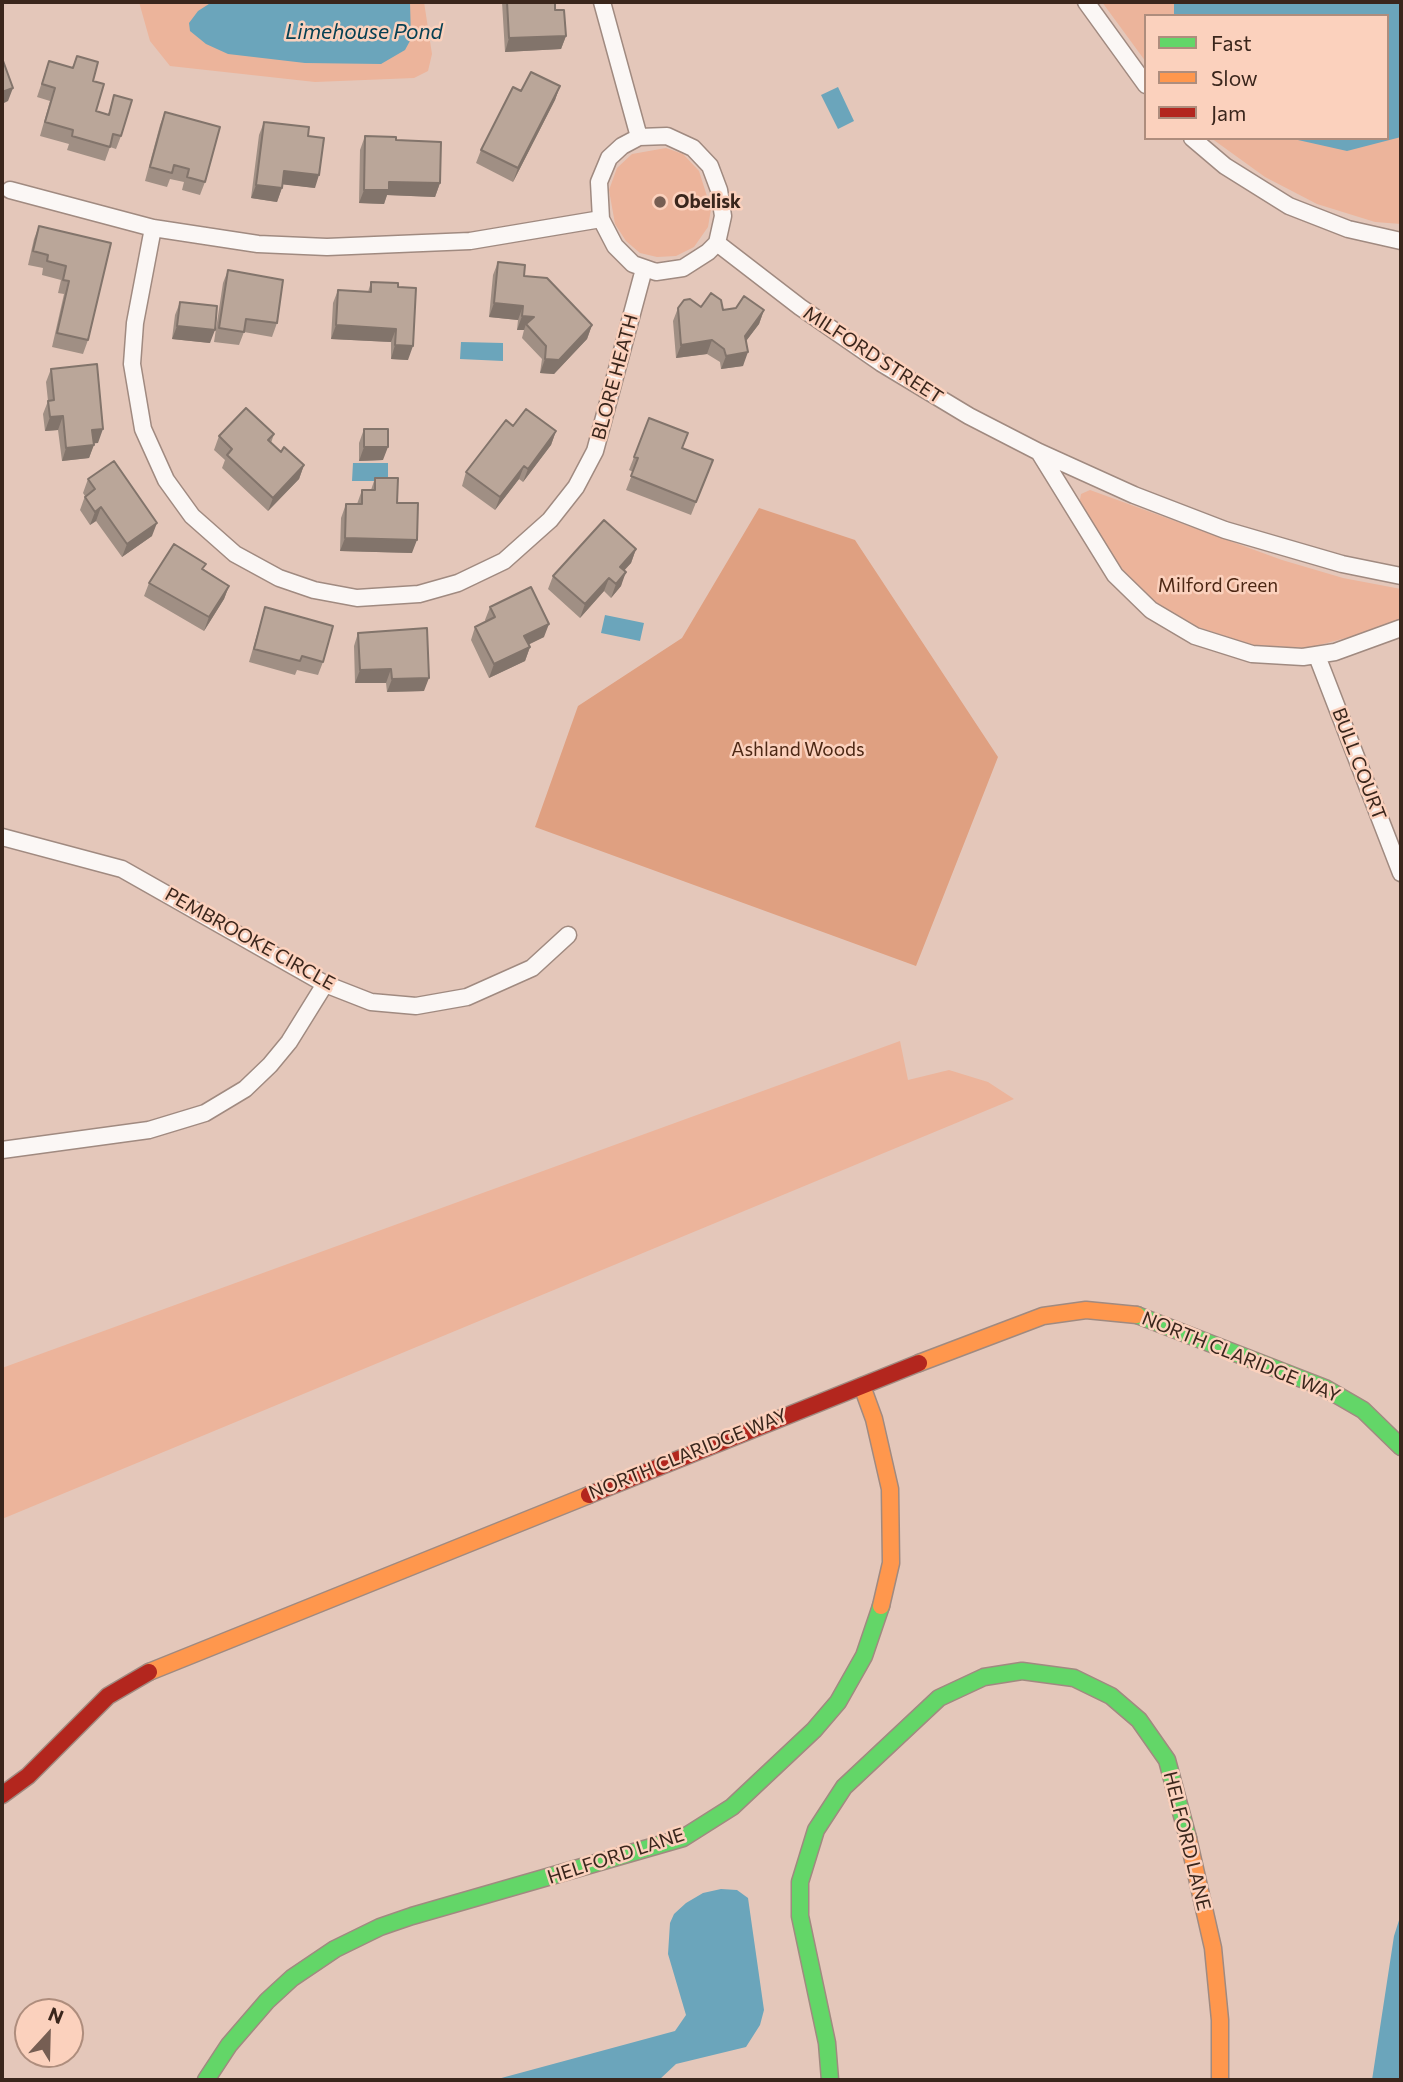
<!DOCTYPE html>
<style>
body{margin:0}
#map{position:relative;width:1403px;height:2082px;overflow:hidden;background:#e4c7ba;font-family:Commissioner,sans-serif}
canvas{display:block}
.frame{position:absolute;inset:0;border:4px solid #3a261c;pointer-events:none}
.legend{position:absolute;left:1144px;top:14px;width:245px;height:126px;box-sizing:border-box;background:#fbd1bd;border:2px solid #ae8d7d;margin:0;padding:9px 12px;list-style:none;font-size:21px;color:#3a261c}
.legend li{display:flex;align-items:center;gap:14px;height:35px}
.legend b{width:35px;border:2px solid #ae8d7d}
.north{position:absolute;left:14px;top:1998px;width:70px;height:70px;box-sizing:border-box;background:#fbd1bd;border:2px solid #ae8d7d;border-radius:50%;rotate:22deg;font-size:19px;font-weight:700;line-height:28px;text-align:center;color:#3a261c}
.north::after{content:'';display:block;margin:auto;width:24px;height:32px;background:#765e53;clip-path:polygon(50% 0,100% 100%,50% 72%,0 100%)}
</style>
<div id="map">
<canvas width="1403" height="2082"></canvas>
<div class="frame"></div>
<ul class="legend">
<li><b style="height:9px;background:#63d668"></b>Fast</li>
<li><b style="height:9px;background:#ff974d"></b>Slow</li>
<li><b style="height:9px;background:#b3261e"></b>Jam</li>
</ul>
<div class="north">N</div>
</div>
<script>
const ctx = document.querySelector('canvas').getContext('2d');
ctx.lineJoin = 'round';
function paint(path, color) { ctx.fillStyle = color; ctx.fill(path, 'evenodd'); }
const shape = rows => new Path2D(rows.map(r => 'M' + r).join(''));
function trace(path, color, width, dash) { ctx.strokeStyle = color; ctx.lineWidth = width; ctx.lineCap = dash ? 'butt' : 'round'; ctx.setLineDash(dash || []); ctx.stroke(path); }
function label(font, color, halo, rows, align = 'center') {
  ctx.font = font + ' Commissioner,sans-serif'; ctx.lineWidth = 5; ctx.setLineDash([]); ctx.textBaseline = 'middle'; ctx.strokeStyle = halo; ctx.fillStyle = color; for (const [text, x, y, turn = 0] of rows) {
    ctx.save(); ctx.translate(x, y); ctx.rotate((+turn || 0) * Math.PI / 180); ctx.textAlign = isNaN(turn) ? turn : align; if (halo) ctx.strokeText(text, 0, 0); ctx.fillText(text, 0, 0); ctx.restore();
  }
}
const green = shape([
 [139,2,424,2,432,54,428,71,414,78,315,82,170,66,150,41],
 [1102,2,1401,2,1401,224,1375,222,1317,204,1265,177,1211,138,1387,138,1387,16,1146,16,1146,62],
 [666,148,683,154,699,171,711,209,708,227,694,247,676,256,657,257,640,253,626,241,615,224,609,190,617,168,632,154],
 [1090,490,1282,560,1343,578,1401,589,1401,619,1372,631,1308,648,1252,645,1198,627,1158,604,1123,570,1079,505,1081,494],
 [900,1041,908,1080,949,1070,988,1082,1014,1099,2,1519,2,1368]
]);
const forest = shape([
 [759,508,855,540,998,757,916,966,535,827,578,706,682,638]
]);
const water = shape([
 [212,2,410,2,411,39,405,50,381,64,305,63,228,54,206,44,190,31,189,23,198,11],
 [1174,2,1401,2,1401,137,1347,151,1289,138,1387,138,1387,16,1174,16],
 [838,87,854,121,838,129,821,95],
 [461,342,503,343,503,361,460,359],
 [353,463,388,463,388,481,352,481],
 [605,615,644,623,640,641,601,633],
 [721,1889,737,1890,748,1898,764,2010,760,2025,746,2047,676,2064,659,2080,494,2080,675,2031,686,2015,668,1954,670,1923,674,1914,686,1903,703,1893],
 [1401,1914,1401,2080,1372,2080,1394,1936]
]);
const street = shape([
 [602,2,639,137],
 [1086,2,1146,85],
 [667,136,693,148,710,166,719,190,723,216,717,243,708,252,683,268,656,272,633,264,615,246,601,219,599,182,609,158,622,146,639,137,667,136],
 [1192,138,1225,166,1289,206,1348,229,1401,241],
 [10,190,153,228,258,244,327,247,470,241,601,219],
 [153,228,135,323,132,364,143,429,166,480,192,516,235,554,279,578,314,590,357,598,419,594,458,583,504,561,550,520,576,487,595,451,644,269],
 [717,243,800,307,881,363,969,416,1039,452,1134,495,1225,530,1342,564,1401,576],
 [1039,452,1115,575,1151,610,1195,636,1252,654,1303,657,1335,652,1401,628],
 [1317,656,1401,873],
 [2,837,122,869,325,984,371,1002,416,1006,467,997,532,968,568,935],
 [2,1150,149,1130,205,1113,245,1089,270,1065,289,1042,325,984]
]);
const fast = shape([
 [1137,1315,1325,1388,1363,1410,1401,1447],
 [206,2080,229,2045,267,2001,292,1978,335,1949,380,1927,412,1916,683,1838,732,1807,814,1730,838,1702,864,1656,881,1606],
 [830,2080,827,2043,800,1916,800,1882,816,1830,844,1787,939,1698,984,1677,1022,1671,1074,1678,1111,1696,1139,1720,1167,1760,1188,1838]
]);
const slow = shape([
 [919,1363,1043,1316,1086,1310,1137,1315],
 [862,1386,874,1419,890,1489,891,1563,881,1606],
 [149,1672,589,1495],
 [1188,1838,1213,1948,1220,2020,1220,2080]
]);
const jam = shape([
 [589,1495,919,1363],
 [2,1795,28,1776,108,1696,149,1672]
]);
const wall = shape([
 [502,2,557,2,555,5,555,10,566,36,561,49,505,52],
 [77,56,93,81,96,111,108,115,114,95,121,136,116,149,110,147,105,161,67,150,69,144,40,136,50,101,37,97,49,61,72,68],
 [560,86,555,100,513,182,476,163,481,150,521,91],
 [165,112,205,182,200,195,182,190,184,182,170,179,167,187,145,181,160,125],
 [264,122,315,188,283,184,277,202,251,198,259,135],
 [365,136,396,140,440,183,435,197,387,195,384,204,359,203,360,150],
 [39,226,111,243,88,340,83,354,52,347,64,294,58,293,61,280,42,275,43,268,28,265,34,239],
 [498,262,524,276,592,325,587,339,554,374,540,373,542,359,522,338,524,330,517,330,518,320,489,317,493,275],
 [228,270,277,323,272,337,244,332,239,345,214,342,223,283],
 [371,282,398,287,408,360,391,359,391,342,331,339,333,303,338,290,368,292],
 [180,302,210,343,172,339,175,315],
 [701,307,723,310,764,310,759,324,746,341,743,366,721,369,720,362,707,354,676,358,673,321,678,308],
 [51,369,98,443,94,443,89,458,62,461,58,430,45,431,43,414,48,401,46,382],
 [649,418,682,448,713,460,691,515,626,490,633,472,629,470],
 [513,426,556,431,551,445,523,482,519,479,495,510,462,486,466,472],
 [364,429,383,460,359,461,359,443],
 [274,434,271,443,281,452,304,465,299,479,268,511,222,468,225,460,214,450,219,436],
 [375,478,412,553,340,551,341,518,346,504,357,504,362,490,371,490],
 [88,479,152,536,122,557,96,521,90,525,80,510,85,496,83,493],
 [636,549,631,563,624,571,621,586,611,598,604,591,580,618,548,589,553,576],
 [204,569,229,586,224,599,204,631,144,596,149,583],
 [265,607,323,662,318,675,297,670,295,675,249,662],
 [490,607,544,637,528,645,530,647,525,661,489,678,471,640,475,627,486,622,485,620],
 [358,633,424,691,387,692,386,683,355,683,354,646]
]);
const shadedWall = shape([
 [566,36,561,49,505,52,509,38],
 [560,86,555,100,513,182,518,168],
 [13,88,8,101,2,104,2,92],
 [284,171,319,175,315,188,279,184],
 [389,182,440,183,435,197,387,195,384,204,359,203,364,190],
 [256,185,282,188,277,202,251,198],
 [494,303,523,306,518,320,489,317],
 [764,310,759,324,740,349,745,336],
 [522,316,534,317,526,324,524,330,517,330],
 [336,325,396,329,391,342,331,339],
 [592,325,587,339,554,374,540,373,545,359],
 [177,326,215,330,210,343,172,339],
 [712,340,707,354,676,358,681,345],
 [395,345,413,346,408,360,391,359],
 [748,352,743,366,721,369,726,356],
 [63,416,58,430,45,431,50,417],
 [103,429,98,443,87,444,92,430],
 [556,431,551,445,523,482,528,469],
 [94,445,89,458,62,461,66,448],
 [364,447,388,447,383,460,359,461],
 [304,465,299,479,268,511,273,498],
 [524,466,519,479,495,510,500,497],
 [101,507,96,521,90,525,95,512],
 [157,523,152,536,122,557,127,544],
 [345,538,417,540,412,553,340,551],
 [636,549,631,563,615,580,620,567],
 [626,572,621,586,611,598,616,584],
 [609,578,604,591,580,618,585,604],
 [229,586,224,599,204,631,209,617],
 [549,624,544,637,519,649,524,636],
 [530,647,525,661,489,678,494,664],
 [391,669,386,683,355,683,360,670],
 [429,678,424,691,387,692,392,679]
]);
const building = shape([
 [507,2,555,2,555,10,564,10,566,36,509,38,507,2],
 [77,56,98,62,93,81,104,84,96,111,109,115,114,95,132,100,121,136,113,134,110,147,72,136,73,130,45,122,55,88,42,84,49,61,73,68,77,56],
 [2,58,13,88,2,92,2,58],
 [531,72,560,86,518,168,481,150,513,87,521,91,531,72],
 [165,112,220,127,205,182,187,177,189,169,174,165,172,173,150,167,165,112],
 [264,122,309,127,308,136,324,138,319,175,284,171,282,188,256,185,264,122],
 [365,136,396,137,396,140,441,142,440,183,389,182,389,190,364,190,365,136],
 [39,226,111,243,88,340,57,333,69,281,63,280,66,266,47,261,48,255,33,251,39,226],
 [498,262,525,265,524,276,547,278,592,325,559,360,545,359,546,346,526,324,534,317,522,316,523,306,494,303,498,262],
 [228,270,283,280,277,323,246,319,244,332,219,328,228,270],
 [371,282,398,283,398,287,416,288,413,346,395,345,396,329,336,325,338,290,371,292,371,282],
 [711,293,721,300,723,310,736,308,744,296,764,310,745,336,748,352,726,356,724,349,712,340,681,345,678,308,684,300,690,299,701,307,711,293],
 [180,302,217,306,215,330,177,326,180,302],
 [97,364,103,429,92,430,94,445,66,448,63,416,50,417,48,401,54,400,51,369,97,364],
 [246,408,274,434,268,440,281,452,284,447,304,465,273,498,227,455,232,449,219,436,246,408],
 [526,409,556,431,528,469,524,466,500,497,466,472,506,420,513,426,526,409],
 [649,418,688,433,682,448,713,460,696,502,631,476,638,458,634,457,649,418],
 [364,429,388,429,388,447,364,447,364,429],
 [114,461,157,523,127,544,101,507,95,512,85,497,95,489,88,479,114,461],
 [375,478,398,478,397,503,418,503,417,540,345,538,346,504,362,504,362,490,375,490,375,478],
 [604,520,636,549,620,567,626,572,616,584,609,578,585,604,553,576,604,520],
 [174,544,206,564,202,569,229,586,209,617,149,583,174,544],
 [531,587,549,624,524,636,530,647,494,664,475,627,495,617,490,607,531,587],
 [265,607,333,626,323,662,302,656,300,661,254,649,265,607],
 [427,628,429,678,392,679,391,669,360,670,358,633,427,628]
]);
const markers = [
 [660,202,7,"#765e53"]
];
const poiNames = [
 ["Obelisk",674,202]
];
const streetNames = [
 ["MILFORD STREET",873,355,33],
 ["BLORE HEATH",615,377,-75],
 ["BULL COURT",1359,764,69],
 ["PEMBROOKE CIRCLE",250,939,29],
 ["NORTH CLARIDGE WAY",1241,1357,22],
 ["NORTH CLARIDGE WAY",688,1454,-22],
 ["HELFORD LANE",1187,1841,76],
 ["HELFORD LANE",616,1856,-18]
];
const parkNames = [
 ["Milford Green",1218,586],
 ["Ashland Woods",798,750]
];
const waterNames = [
 ["Limehouse Pond",364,32]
];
paint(green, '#ecb49b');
paint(forest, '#dfa081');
paint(water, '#6ba5bb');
trace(street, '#a08a80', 19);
trace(fast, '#a08a80', 19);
trace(slow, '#a08a80', 19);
trace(jam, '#a08a80', 19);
trace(street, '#fbf7f5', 16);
trace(fast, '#63d668', 16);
trace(slow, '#ff974d', 16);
trace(jam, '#b3261e', 16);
paint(wall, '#a08f84');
paint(shadedWall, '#82746b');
paint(building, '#baa699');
trace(building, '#82746b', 2);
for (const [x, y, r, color] of markers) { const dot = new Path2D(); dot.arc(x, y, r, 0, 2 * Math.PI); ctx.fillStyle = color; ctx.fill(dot); trace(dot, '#fbd1bd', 2.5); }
label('bold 19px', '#3a261c', '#fbd1bd', poiNames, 'left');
label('19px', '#3a261c', '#fbd1bd', streetNames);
label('19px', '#4c2714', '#fbd1bd', parkNames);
label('italic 21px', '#064053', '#fbd1bd', waterNames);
</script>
